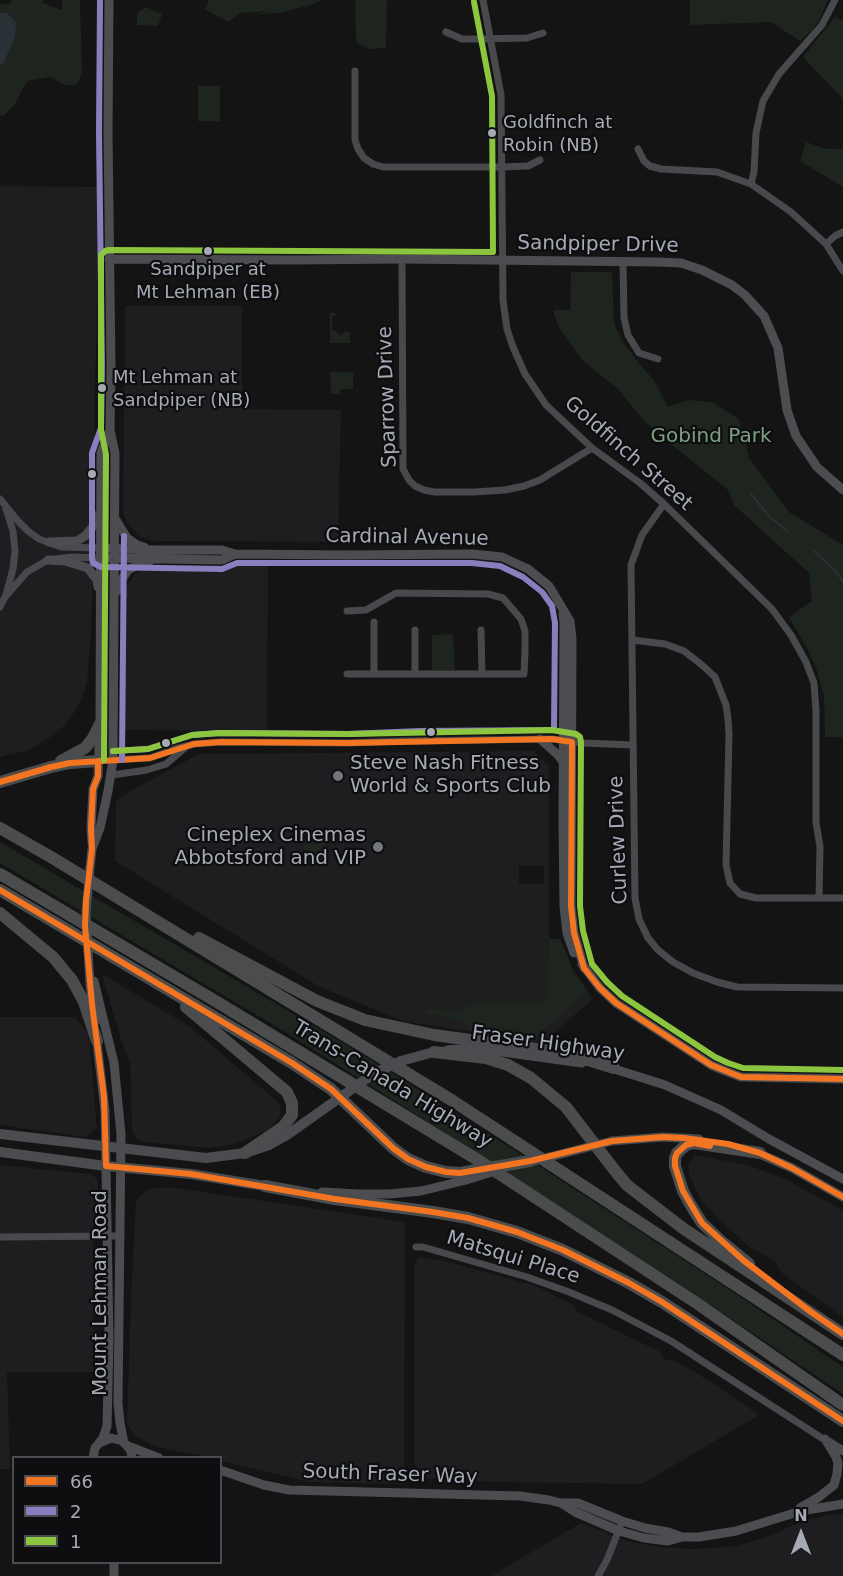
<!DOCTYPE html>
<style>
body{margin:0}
#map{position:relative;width:843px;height:1576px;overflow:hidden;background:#141414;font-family:"DejaVu Sans",sans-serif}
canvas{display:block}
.legend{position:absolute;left:12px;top:1456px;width:210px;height:108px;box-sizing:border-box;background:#0e0e10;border:2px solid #4a4c52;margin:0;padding:8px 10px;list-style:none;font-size:18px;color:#a5aab5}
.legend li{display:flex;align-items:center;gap:12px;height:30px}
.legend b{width:30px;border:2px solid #4a4c52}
.north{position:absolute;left:771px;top:1504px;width:60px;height:60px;-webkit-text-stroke:4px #0e0e10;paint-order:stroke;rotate:0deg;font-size:16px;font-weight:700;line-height:24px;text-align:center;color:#a5aab5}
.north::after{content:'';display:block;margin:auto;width:21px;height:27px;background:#a5aab5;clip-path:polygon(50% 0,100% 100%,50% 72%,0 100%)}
</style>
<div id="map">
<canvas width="843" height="1576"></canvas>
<ul class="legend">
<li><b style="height:8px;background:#f37421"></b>66</li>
<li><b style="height:8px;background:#897fbf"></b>2</li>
<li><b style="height:8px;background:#8cc63f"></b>1</li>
</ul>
<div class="north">N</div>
</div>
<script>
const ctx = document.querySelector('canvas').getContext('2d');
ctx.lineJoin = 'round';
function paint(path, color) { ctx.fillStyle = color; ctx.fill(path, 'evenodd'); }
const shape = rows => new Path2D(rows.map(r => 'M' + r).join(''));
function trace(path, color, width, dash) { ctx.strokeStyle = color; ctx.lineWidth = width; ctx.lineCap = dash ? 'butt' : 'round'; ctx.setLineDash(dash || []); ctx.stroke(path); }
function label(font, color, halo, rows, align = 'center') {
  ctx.font = font + ' "DejaVu Sans",sans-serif'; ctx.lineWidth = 4.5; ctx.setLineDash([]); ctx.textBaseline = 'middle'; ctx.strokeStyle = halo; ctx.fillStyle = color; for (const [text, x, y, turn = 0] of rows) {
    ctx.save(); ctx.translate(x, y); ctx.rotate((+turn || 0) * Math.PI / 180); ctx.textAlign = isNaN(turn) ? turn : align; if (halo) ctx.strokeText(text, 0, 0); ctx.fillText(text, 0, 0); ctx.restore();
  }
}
const built = shape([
 [0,186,98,187,97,319,94,413,95,494,91,633,87,682,83,695,75,711,66,724,55,734,29,750,0,757],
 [125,306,242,306,242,409,341,410,338,542,155,541,140,537,134,531,127,522,123,512],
 [160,566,268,566,267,731,124,730,124,600,126,587,134,575,141,569],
 [534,751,549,766,549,939,560,939,574,972,593,999,542,1043,403,1021,320,987,115,861,116,801,132,790,199,754],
 [519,866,544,866,544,884,519,884],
 [102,974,189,1026,278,1102,281,1110,280,1117,274,1124,267,1130,244,1141,227,1146,210,1148,142,1142,136,1138,132,1130,130,1063,122,1043],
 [0,1017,75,1017,89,1034,97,1128,85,1137,0,1125],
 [695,1155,747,1165,783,1178,843,1210,843,1317,783,1274,774,1261,748,1246,720,1220,701,1200,689,1175,688,1164],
 [0,1165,90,1174,96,1178,98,1183,97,1220,93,1224,94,1372,7,1372,10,1469,0,1469],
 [170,1187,405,1222,404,1484,311,1482,221,1461,220,1458,208,1457,156,1447,137,1437,127,1424,131,1298,136,1201,148,1189],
 [419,1257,445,1261,536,1286,575,1306,576,1311,652,1348,658,1350,665,1359,678,1362,719,1387,759,1415,642,1484,497,1482,425,1478,420,1474,414,1462,414,1264],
 [843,1514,843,1576,491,1576,581,1523,628,1541,658,1547,693,1549,736,1546,767,1537,803,1521,827,1515]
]);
const green = shape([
 [12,0,43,0,43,3,62,10,62,0,80,0,82,71,79,81,75,85,65,85,50,77,27,81,15,104,3,116,0,116,0,4,9,4],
 [209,0,323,0,311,5,279,13,257,14,267,11,241,13,228,22,205,9],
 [355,0,387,0,386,48,369,49,357,43,356,38],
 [690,0,828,0,820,19,812,30,800,41,771,22,690,25],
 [146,7,162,14,158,26,137,25,137,13],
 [835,17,843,21,843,99,803,57],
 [198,86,220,86,220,121,198,121],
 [806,142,826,149,843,149,843,187,800,161],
 [571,272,610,272,612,274,614,320,616,328,623,342,638,362,653,379,668,407,689,400,712,402,739,419,749,458,789,512,843,545,843,737,825,737,824,695,816,668,807,648,789,617,812,601,809,573,734,505,728,490,657,433,644,421,618,389,582,360,558,326,553,310,570,310],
 [330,313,335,313,337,315,332,316,332,331,336,331,340,335,345,332,350,332,350,343,330,343],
 [330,372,353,372,353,389,340,389,340,394,331,394],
 [453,634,455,670,432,670,432,635],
 [0,842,360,1053,522,1155,736,1294,843,1367,843,1394,727,1316,487,1159,282,1030,0,863],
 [304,843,324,843,324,860,316,859,303,854],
 [549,939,560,939,574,972,588,992,536,1036,472,1028,460,1020,427,1014,426,1009,462,1011,474,1002,548,1002]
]);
const water = shape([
 [0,13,7,13,16,22,15,37,4,62,0,66]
]);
const stream = shape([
 [750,493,769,516,788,532],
 [814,551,837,572,843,582]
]);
const street = shape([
 [483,0,501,95,503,300,507,329,513,347,525,374,546,405,592,448,640,483,664,504,772,609,791,635,806,662,814,683,816,710,816,822,820,847,819,898],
 [446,32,462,39,478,39,527,38,543,33],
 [355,71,355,140,358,149,364,158,373,164,383,167,502,167,528,166,540,160],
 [638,149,644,161,650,166,661,169,717,172,751,184,791,212,826,244,843,271],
 [751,184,754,172,756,133,763,101,779,74,822,25,835,0],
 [826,244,835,236,843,232],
 [402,259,403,469,409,480,415,486,424,490,434,492,474,492,505,490,524,486,540,480,592,448],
 [623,262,624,318,628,335,639,353,658,359],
 [0,499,17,520,28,531,39,539,61,547,101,548],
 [664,504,642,535,631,565,635,898,639,919,648,938,658,950,673,962,693,973,717,982,737,987,843,988],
 [6,595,13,569,15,551,13,531,6,509],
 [0,607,5,597,27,572,48,560,71,557,101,558],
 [347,611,366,610,396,593,488,594,503,598,521,619,525,631,525,652,524,674,347,674],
 [374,622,374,674],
 [415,630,415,674],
 [481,630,482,674],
 [632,640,665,644,684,651,702,665,715,677,726,705,728,719,729,735,726,865,730,883,740,894,756,898,843,898],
 [113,760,150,758,175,749,194,744,221,742,348,743,401,741,552,739,583,743,633,745],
 [112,775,147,770,166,764,186,747],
 [0,1237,120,1236],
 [416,1247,423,1247,527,1277,569,1292,612,1310,671,1341,828,1442],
 [598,1576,607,1560,620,1527]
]);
const secondary = shape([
 [109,259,294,260,402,259,658,262,681,263,702,270,732,285,745,295,764,316,778,348,787,410,796,436,817,467,843,490],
 [116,520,127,538,137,545,144,547],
 [49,542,77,541,85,536,91,529,96,522,98,515],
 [101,548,155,550,222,550,235,554,347,555,472,554,502,557,528,569,549,586,570,621,572,639,571,906,574,933,584,968],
 [110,558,222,560,235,554],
 [48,560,65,561,88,568,97,580,98,587],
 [117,591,119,584,128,570,138,565,149,562],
 [563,614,564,622,563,822,564,906,567,933,574,953],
 [540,739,558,755,563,762],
 [92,843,91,828,93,789,98,776,100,724,101,453,110,430],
 [90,868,92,849,100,828,108,791,113,760,115,453,110,430,111,367,108,133,109,0],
 [88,951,90,984,95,1022],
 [582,964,600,988,616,1003,711,1065,725,1071,741,1077,843,1079],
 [94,981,114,1063,121,1134,118,1403,120,1423,124,1443],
 [447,1050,474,1048,582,1063],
 [608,1067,665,1085,721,1110,769,1139,843,1179],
 [612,1141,663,1137,699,1139],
 [753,1151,792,1168,843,1197],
 [322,1192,358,1194,389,1194,421,1191,466,1180],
 [827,1441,843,1451],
 [99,1443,111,1438,123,1441,131,1451,132,1458],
 [128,1446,159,1458],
 [93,1458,95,1448,103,1438,107,1426,109,1341,105,1110,96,1035],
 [220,1470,264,1485,289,1490,520,1496,549,1500,561,1503,578,1503,622,1521,645,1528,668,1532,682,1537],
 [561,1503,575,1512,619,1531,644,1538,668,1541,682,1537,699,1537,736,1531,801,1511,843,1504],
 [800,1508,819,1497,834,1485,837,1474,838,1463,836,1457,825,1439],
 [114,1562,114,1576]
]);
const primary = shape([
 [401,1061,434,1052],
 [0,1134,206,1158,245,1153,269,1145,287,1135,328,1106],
 [0,1152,106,1166,191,1174,265,1186]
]);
const highway = shape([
 [61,761,85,748,93,738,100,724],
 [0,782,51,767,70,763,98,761],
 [0,828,51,857,453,1101,843,1355],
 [0,874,217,1002,478,1160,698,1304,843,1405],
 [0,890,292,1063,331,1089,393,1148,408,1159,426,1167,446,1172,460,1173],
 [0,913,53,957,72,980,84,1002,97,1041],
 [199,938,317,1001,365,1020,434,1035,565,1053,614,1068],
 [186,1007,287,1092,292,1103,292,1115,283,1127,245,1153],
 [434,1052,486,1058,508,1065,531,1078,566,1107,616,1172,627,1185,641,1196,684,1229,843,1334],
 [265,1186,335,1199,433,1212,468,1218,517,1232,563,1250,629,1283,662,1302,843,1421],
 [749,1264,722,1242,702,1223,690,1204,683,1191,675,1166,675,1158,677,1153,686,1145,694,1143,760,1153]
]);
const secondaryBridge = shape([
 [88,951,86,912,90,868],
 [526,1163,612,1141],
 [466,1180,492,1172]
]);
const primaryBridge = shape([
 [328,1106,373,1074,401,1061]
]);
const highwayBridge = shape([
 [460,1173,530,1161]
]);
const bus1 = shape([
 [98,761,98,776,93,789,91,828,92,849,86,901,85,926,92,1004,104,1097,106,1166,191,1174,335,1199,433,1212,468,1218,517,1232,563,1250,629,1283,662,1302,843,1421],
 [0,782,51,767,70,763,150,758,194,744,221,742,348,743,552,739,572,742,571,906,574,933,584,968,600,988,616,1003,711,1065,741,1077,843,1079],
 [0,890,292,1063,331,1089,393,1148,408,1159,426,1167,446,1172,460,1173,530,1161,612,1141,663,1137,684,1138,728,1144,760,1153,792,1168,843,1197],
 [710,1146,694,1143,686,1145,677,1153,675,1158,675,1166,683,1191,702,1223,743,1260,811,1312,843,1334]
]);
const bus2 = shape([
 [100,0,99,133,102,367,101,428,92,453,92,558,93,563,101,567,222,569,237,563,472,563,500,566,523,577,542,592,552,606,555,623,554,730,420,731,348,734,220,733,192,735,148,749,113,751],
 [122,760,124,536]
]);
const bus3 = shape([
 [113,751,148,749,192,735,220,733,348,734,552,730,576,734,580,737,581,742,580,906,583,931,592,964,607,982,622,996,715,1057,728,1063,743,1068,843,1070],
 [104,760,106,454,101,430,101,255,105,251,109,250,493,252,492,96,474,2]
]);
const markers = [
 [492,133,5,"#a5aab5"],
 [208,251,5,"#a5aab5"],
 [102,388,5,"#a5aab5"],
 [92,474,5,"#a5aab5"],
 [431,732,5,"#a5aab5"],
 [166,743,5,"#a5aab5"],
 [338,776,6,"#72767d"],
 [378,847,6,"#72767d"]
];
const busNames = [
 ["Goldfinch at",503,123],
 ["Robin (NB)",503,146],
 ["Sandpiper at",208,270,"center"],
 ["Mt Lehman (EB)",208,293,"center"],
 ["Mt Lehman at",113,378],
 ["Sandpiper (NB)",113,401]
];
const streetNames = [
 ["Sandpiper Drive",598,245,1],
 ["Sparrow Drive",388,397,-92],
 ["Goldfinch Street",628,454,41],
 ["Cardinal Avenue",407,538,1],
 ["Curlew Drive",619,840,-92],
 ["Fraser Highway",548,1044,8],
 ["Trans-Canada Highway",392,1085,31],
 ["Matsqui Place",513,1258,17],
 ["Mount Lehman Road",101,1293,-90],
 ["South Fraser Way",390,1475,2]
];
const parkNames = [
 ["Gobind Park",711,437]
];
const poiNames = [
 ["Steve Nash Fitness",350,764],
 ["World & Sports Club",350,787],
 ["Cineplex Cinemas",366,836,"right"],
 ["Abbotsford and VIP",366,859,"right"]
];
paint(built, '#1e1e20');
paint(green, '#1e241e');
paint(water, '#2a3137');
trace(stream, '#2a3137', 2);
trace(street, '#48494d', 7);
trace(secondary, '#4c4d51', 9);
trace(primary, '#4a4c4f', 10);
trace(highway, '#4b4c4e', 12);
trace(secondaryBridge, '#4c4d51', 9);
trace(primaryBridge, '#4a4c4f', 10);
trace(highwayBridge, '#4b4c4e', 12);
trace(bus1, '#f37421', 6);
trace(bus2, '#897fbf', 6);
trace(bus3, '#8cc63f', 6);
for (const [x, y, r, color] of markers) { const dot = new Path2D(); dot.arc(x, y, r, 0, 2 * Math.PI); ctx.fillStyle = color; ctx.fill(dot); trace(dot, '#0e0e10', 2); }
label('18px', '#a5aab5', '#0e0e10', busNames, 'left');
label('20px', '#a5aab5', '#0e0e10', streetNames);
label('20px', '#7ca07f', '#0e0e10', parkNames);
label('20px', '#a5aab5', '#0e0e10', poiNames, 'left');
</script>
